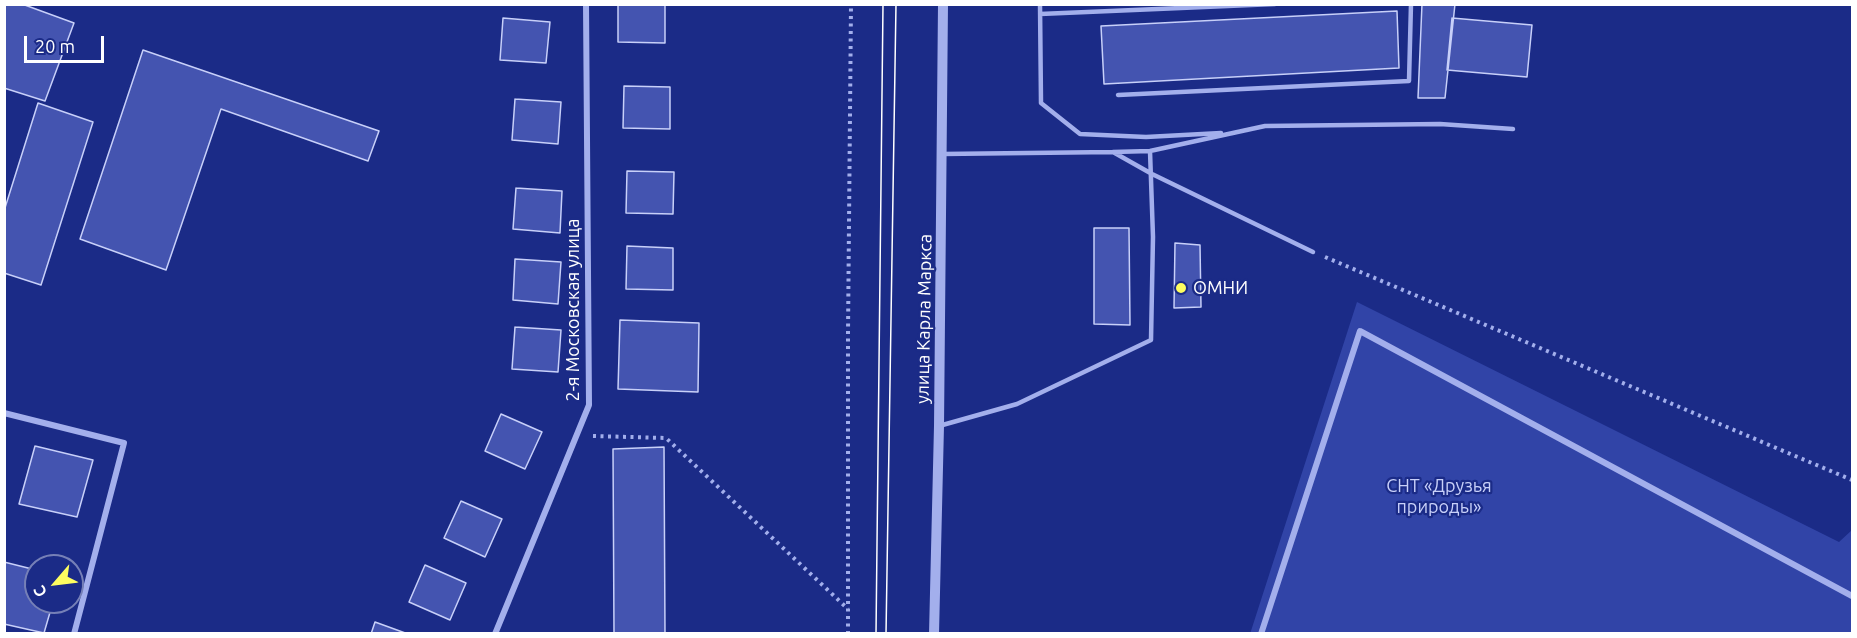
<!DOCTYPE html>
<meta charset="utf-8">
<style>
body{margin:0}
#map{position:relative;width:1857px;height:638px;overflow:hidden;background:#1b2b87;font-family:Ubuntu,sans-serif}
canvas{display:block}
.frame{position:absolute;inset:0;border:6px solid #fff;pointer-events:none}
.north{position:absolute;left:24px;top:554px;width:60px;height:60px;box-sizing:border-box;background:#1b2b87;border:2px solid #7680b7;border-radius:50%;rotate:242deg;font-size:16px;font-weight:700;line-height:24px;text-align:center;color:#fff}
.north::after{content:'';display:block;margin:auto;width:21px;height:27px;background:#fdfd60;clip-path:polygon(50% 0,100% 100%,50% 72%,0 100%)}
.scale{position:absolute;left:24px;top:36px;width:80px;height:27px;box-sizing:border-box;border:3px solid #fff;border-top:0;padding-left:8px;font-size:18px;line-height:21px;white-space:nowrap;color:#fff;-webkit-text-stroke:4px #1b2b87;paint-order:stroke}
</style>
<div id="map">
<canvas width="1857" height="638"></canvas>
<div class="frame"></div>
<div class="north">С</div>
<div class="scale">20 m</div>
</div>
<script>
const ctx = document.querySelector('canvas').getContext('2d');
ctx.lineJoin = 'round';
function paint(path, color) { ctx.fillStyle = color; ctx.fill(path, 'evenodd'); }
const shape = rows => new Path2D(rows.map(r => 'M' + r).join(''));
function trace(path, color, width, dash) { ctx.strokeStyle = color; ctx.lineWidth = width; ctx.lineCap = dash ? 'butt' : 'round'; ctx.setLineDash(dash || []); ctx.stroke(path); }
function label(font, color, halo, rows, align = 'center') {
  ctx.font = font + ' Ubuntu,sans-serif'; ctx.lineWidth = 4.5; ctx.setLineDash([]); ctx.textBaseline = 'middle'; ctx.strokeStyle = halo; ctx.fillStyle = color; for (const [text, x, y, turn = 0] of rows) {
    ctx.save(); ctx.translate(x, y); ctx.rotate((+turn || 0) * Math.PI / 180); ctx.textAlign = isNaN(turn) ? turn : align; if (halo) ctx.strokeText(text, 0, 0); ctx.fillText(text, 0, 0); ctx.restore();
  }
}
const green = shape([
 [1357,302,1839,542,1852,530,1852,633,1250,634]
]);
const building = shape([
 [4,4,22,4,74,23,45,101,4,88,4,4],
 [618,4,665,4,665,43,618,42,618,4],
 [1422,4,1455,4,1445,98,1418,98,1422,4],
 [1397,11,1399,68,1104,84,1101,26,1397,11],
 [503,18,550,22,546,63,500,60,503,18],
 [1452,18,1532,25,1527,77,1447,70,1452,18],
 [143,50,379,131,368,161,221,109,166,270,80,239,143,50],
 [624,86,670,87,670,129,623,128,624,86],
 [515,99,561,102,558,144,512,140,515,99],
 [38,103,93,122,41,285,4,273,4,211,38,103],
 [627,171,674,172,673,214,626,213,627,171],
 [516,188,562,191,560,233,513,229,516,188],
 [1094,228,1129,228,1130,325,1094,324,1094,228],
 [1175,243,1200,245,1201,307,1174,308,1175,243],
 [627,246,673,248,673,290,626,289,627,246],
 [515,259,561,262,558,304,513,300,515,259],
 [620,320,699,323,698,392,618,389,620,320],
 [515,327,561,330,558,372,512,369,515,327],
 [501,414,542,432,525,469,485,451,501,414],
 [35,446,93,460,77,517,19,504,35,446],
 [664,447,665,634,614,634,613,449,664,447],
 [461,501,502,519,485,557,444,538,461,501],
 [4,562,36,570,36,602,53,602,44,633,4,624,4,562],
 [425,565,466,583,450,620,409,602,425,565],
 [375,622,408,634,371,634,375,622]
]);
const path = shape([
 [1325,257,1852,480],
 [593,436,666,438,848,609],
 [848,634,848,334,851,4]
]);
const service = shape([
 [1040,4,1041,103,1080,134,1146,137,1221,133],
 [1040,14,1275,4],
 [1118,95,1409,81,1411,4],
 [1113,152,1150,151,1265,126,1440,124,1513,129],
 [942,154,1113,152,1152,174,1313,252],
 [939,426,1017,404,1151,340,1153,237,1150,151]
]);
const minor = shape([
 [4,413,124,443,74,634],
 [495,634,589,405,586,4],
 [1261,634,1360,331,1852,596]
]);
const tertiary = shape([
 [934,634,939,426,943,4]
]);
const tram = shape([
 [876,634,883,4],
 [886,634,896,4]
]);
const markers = [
 [1181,288,6,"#fdfd60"]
];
const poiNames = [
 ["ОМНИ",1193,288]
];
const streetNames = [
 ["2-я Московская улица",573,310,-90],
 ["улица Карла Маркса",924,319,-89]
];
const parkNames = [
 ["СНТ «Друзья",1439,486],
 ["природы»",1439,507]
];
paint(green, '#3144a7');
paint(building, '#4454b0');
trace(building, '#c8d0f9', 1.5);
trace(path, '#a3afec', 4, [3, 4.5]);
trace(service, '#a3afec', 4.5);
trace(minor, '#a3afec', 6);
trace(tertiary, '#a3afec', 10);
trace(tram, '#fff', 1.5);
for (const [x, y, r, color] of markers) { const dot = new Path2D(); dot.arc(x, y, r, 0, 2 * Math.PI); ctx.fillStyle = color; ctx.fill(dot); trace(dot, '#1b2b87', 2); }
label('18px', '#fff', '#1b2b87', poiNames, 'left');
label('18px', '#fff', '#1b2b87', streetNames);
label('18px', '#c8d0f9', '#1b2b87', parkNames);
</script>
